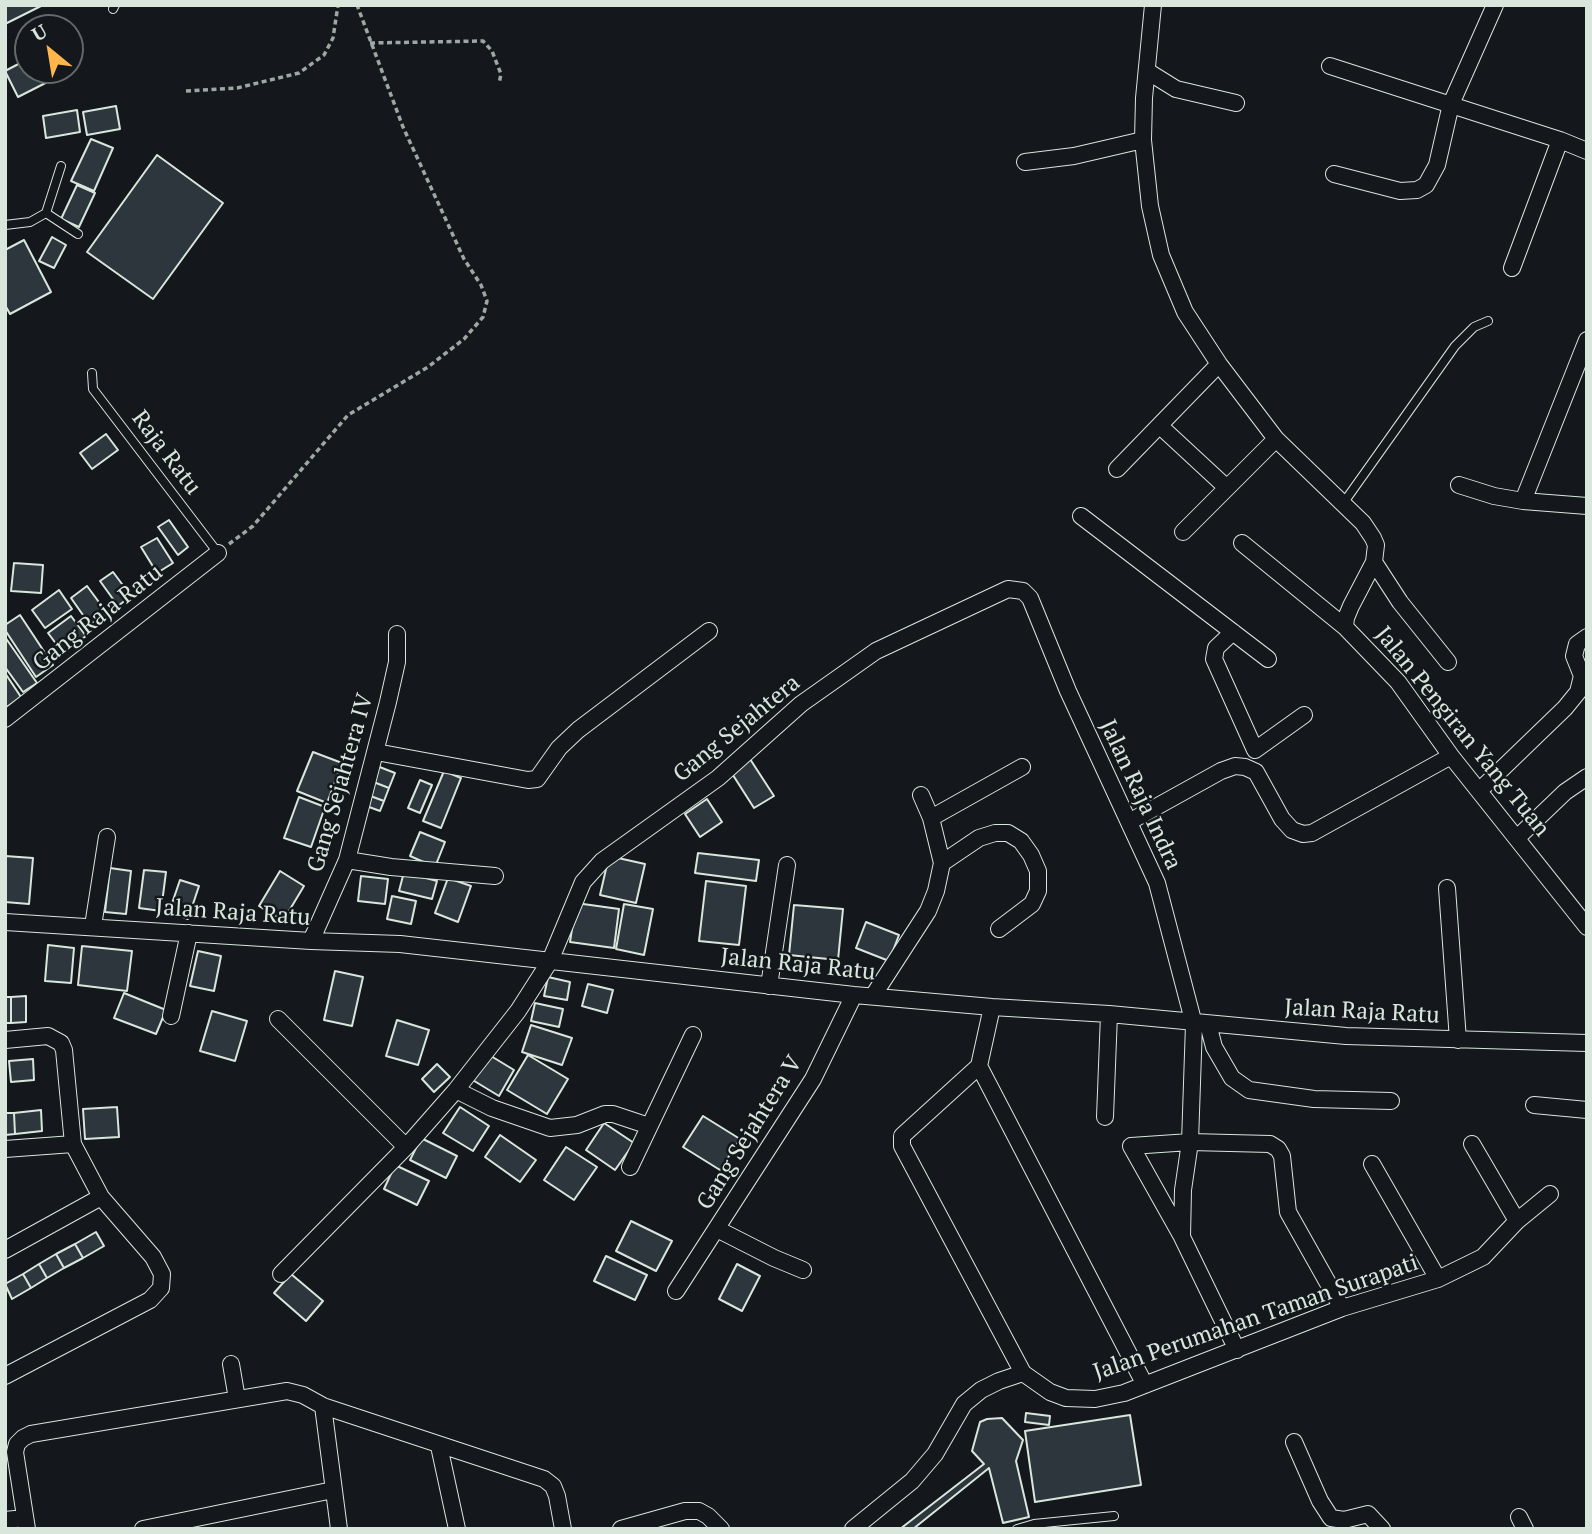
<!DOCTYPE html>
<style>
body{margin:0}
#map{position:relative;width:1592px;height:1534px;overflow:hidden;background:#14181c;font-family:"PT Serif",serif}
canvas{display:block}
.frame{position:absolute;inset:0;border:7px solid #d8e6dc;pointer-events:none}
.north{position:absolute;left:14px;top:14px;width:70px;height:70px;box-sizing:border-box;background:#14181c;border:2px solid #626a69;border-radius:50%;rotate:330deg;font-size:19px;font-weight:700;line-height:28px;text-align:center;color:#d8e6dc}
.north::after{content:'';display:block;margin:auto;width:24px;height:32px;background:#ffb74d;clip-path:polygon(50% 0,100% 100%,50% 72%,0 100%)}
</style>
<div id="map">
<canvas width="1592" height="1534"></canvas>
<div class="frame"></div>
<div class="north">U</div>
</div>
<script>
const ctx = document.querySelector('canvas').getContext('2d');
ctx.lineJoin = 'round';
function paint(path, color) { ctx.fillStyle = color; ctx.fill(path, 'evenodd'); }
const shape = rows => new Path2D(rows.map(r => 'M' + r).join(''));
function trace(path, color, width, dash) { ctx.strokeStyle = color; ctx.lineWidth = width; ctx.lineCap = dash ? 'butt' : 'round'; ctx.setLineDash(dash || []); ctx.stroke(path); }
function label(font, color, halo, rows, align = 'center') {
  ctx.font = font + ' "PT Serif",serif'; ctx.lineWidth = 5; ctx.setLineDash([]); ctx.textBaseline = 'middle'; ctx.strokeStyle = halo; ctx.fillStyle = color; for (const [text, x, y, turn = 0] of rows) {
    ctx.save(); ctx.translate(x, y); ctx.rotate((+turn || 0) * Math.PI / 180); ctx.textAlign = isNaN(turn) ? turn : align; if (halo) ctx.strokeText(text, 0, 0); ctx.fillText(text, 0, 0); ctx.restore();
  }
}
const building = shape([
 [5,5,41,5,41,6,5,24,5,5],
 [28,59,28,70,71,70,18,97,5,71,28,59],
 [116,106,120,129,87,135,83,112,116,106],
 [77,110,80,132,46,138,43,116,77,110],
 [91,139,113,148,94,191,71,181,91,139],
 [157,155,223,203,153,299,87,252,157,155],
 [77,185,95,193,79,227,61,219,77,185],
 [52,237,66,245,54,268,39,261,52,237],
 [24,240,51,292,10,314,5,305,5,250,24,240],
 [106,434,118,450,92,469,80,453,106,434],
 [169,520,188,547,178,555,158,527,169,520],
 [157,538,173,563,157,573,141,547,157,538],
 [14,563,43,565,41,593,11,591,14,563],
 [113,572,131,596,118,606,100,581,113,572],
 [87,586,107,613,90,625,71,598,87,586],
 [59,590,72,609,45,628,32,610,59,590],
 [20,615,53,665,36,677,5,630,5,625,20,615],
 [71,616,86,636,63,653,48,633,71,616],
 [5,637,37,683,23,692,5,667,5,637],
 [5,673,21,697,7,707,5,705,5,673],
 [313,752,342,763,327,803,297,791,313,752],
 [750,759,774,796,754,808,731,772,750,759],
 [377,766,395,773,389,788,371,781,377,766],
 [444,771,461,778,441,828,423,821,444,771],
 [420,780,432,785,420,813,408,808,420,780],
 [371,781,389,788,384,801,365,794,371,781],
 [365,794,384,801,380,811,361,804,365,794],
 [299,797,325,807,311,847,284,838,299,797],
 [707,799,722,822,700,837,685,814,707,799],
 [420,832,445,842,435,867,410,856,420,832],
 [698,853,759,860,756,881,695,873,698,853],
 [5,856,33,858,29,904,5,902,5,856],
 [609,856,645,864,636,903,600,895,609,856],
 [110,868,131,871,126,914,105,912,110,868],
 [144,870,166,872,161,911,139,908,144,870],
 [280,871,304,886,283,921,259,906,280,871],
 [404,872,437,881,432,899,399,891,404,872],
 [361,876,388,879,385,904,358,901,361,876],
 [448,878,471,886,458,922,435,913,448,878],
 [180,880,199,886,188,919,169,912,180,880],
 [706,881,746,886,739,945,699,941,706,881],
 [392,896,416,901,411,924,387,919,392,896],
 [576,903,619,909,614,948,570,942,576,903],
 [624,904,653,909,644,955,616,949,624,904],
 [794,905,843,909,838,960,789,955,794,905],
 [866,922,899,935,889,961,856,948,866,922],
 [48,945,74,948,71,983,45,981,48,945],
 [82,946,132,951,127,991,78,985,82,946],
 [198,951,221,956,214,991,190,986,198,951],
 [335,971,363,977,352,1026,324,1020,335,971],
 [548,977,570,982,567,1000,544,996,548,977],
 [588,984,613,990,607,1013,582,1006,588,984],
 [124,993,166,1010,156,1034,114,1018,124,993],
 [26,996,26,1022,11,1023,11,997,26,996],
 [5,997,11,997,11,1023,5,1023,5,997],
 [535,1003,563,1009,559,1027,531,1021,535,1003],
 [212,1011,247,1021,235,1061,200,1051,212,1011],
 [397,1020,429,1030,418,1065,386,1056,397,1020],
 [531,1025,572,1038,562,1065,522,1052,531,1025],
 [486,1053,514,1070,499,1096,471,1079,486,1053],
 [528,1055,568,1079,547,1114,507,1090,528,1055],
 [33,1059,34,1080,11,1082,9,1061,33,1059],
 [437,1064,450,1077,434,1092,422,1079,437,1064],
 [117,1107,119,1137,85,1139,83,1109,117,1107],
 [460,1107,489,1126,473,1151,443,1133,460,1107],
 [41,1110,42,1131,15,1134,14,1113,41,1110],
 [5,1113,14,1113,15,1134,5,1135,5,1113],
 [703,1116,740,1139,720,1170,683,1147,703,1116],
 [604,1123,634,1143,615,1170,586,1150,604,1123],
 [500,1135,536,1160,520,1182,485,1157,500,1135],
 [421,1138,457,1156,446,1178,410,1160,421,1138],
 [566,1147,597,1167,574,1200,544,1180,566,1147],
 [395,1165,429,1181,417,1205,384,1189,395,1165],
 [631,1221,672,1241,656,1271,616,1251,631,1221],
 [96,1232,104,1246,83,1258,75,1244,96,1232],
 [75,1244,83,1258,64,1268,56,1254,75,1244],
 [56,1254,64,1268,47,1278,39,1264,56,1254],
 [606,1256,647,1275,635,1300,594,1281,606,1256],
 [39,1264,47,1278,31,1288,23,1274,39,1264],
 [737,1264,760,1276,742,1311,719,1299,737,1264],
 [23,1274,31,1288,12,1299,5,1284,23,1274],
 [291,1274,323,1301,306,1321,274,1293,291,1274],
 [1026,1413,1050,1416,1049,1425,1025,1422,1026,1413],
 [1130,1415,1141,1485,1035,1502,1025,1431,1130,1415],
 [1002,1418,1023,1440,1016,1461,1029,1517,1003,1523,989,1468,913,1529,900,1529,984,1464,972,1451,980,1422,987,1419,1002,1418]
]);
const path = shape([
 [370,43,483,41,492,51,501,74,499,84],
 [186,91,237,88,299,73,324,55,333,38,338,5],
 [229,544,253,526,348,415,428,367,464,339,483,317,487,301,481,285,464,259,403,127,357,5]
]);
const service = shape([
 [113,9,115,5],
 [46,213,78,234],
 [5,225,30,222,46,213,61,166],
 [92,373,93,389,218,553],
 [1342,505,1455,346,1474,327,1488,321],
 [1017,1529,1034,1524,1114,1516]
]);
const minor = shape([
 [1153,5,1144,98,1143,140,1150,206,1161,255,1185,312,1219,364,1276,439,1363,523,1373,538,1376,545,1374,562,1351,606,1346,618,1345,627,1398,682,1451,756,1587,927],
 [1330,66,1560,140,1587,151],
 [1147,71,1176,89,1236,103],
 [1025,162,1074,156,1143,140],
 [1334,174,1400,191,1417,190,1426,185,1437,165,1451,104,1495,5],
 [1512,268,1560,140],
 [1160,426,1227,488],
 [1117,469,1219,364],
 [1459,485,1494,496,1523,501,1587,506],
 [1523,501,1587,340],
 [1081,516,1268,659],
 [1183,532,1276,439],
 [1242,543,1345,627],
 [1374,562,1400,602,1448,662],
 [1233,632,1216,648,1214,659,1255,750,1304,715],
 [5,719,218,553],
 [376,752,528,780,537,779,559,748,578,730,709,631],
 [1479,791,1565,708,1578,692,1582,676,1574,656,1577,644,1587,637],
 [931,818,1022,767],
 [1129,822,1221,771,1235,766,1245,767,1256,772,1282,819,1292,830,1303,834,1312,833,1451,756],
 [1517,838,1565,792,1587,777],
 [347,860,391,867,495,876],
 [942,863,979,838,995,833,1008,833,1021,841,1031,855,1038,871,1038,891,1032,904,999,929],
 [1447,888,1458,1040],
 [5,922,311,941,400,944,854,995,992,1007,1109,1014,1346,1036,1587,1043],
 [93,926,107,837],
 [311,941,347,860,388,702,397,662,397,634],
 [769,986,787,865],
 [873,996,928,911,936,891,942,863,931,818,921,795],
 [992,1007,979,1066,902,1136,902,1146,1023,1373],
 [171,1016,189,933],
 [278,1019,406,1147],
 [1208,1024,1214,1047,1232,1078,1249,1090,1314,1099,1391,1101],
 [5,1040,48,1036,61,1043,64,1050,73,1144],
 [979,1066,1145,1385],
 [456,1090,492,1108,550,1128,577,1125,605,1114,613,1114,649,1126],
 [1534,1105,1587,1110],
 [1105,1117,1109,1014],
 [1472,1144,1517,1221],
 [5,1149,73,1144,101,1197,153,1257,162,1274,161,1288,150,1300,5,1376],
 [1372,1164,1438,1279],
 [630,1167,693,1035],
 [717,1229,774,1258,803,1270],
 [1181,1235,1131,1146,1190,1142,1270,1144,1278,1149,1282,1156,1288,1212,1342,1308],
 [5,1250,101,1197],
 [281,1274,406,1147,456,1090,518,1011,550,961,583,882,602,861,718,778,801,704,876,651,1008,589,1023,591,1030,598,1068,691,1157,883,1194,1024,1190,1142,1183,1190,1182,1237,1237,1350],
 [676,1291,813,1079,854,995],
 [231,1364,237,1399],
 [323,1406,339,1529],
 [1294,1442,1320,1501,1331,1518,1344,1520,1368,1514,1382,1529],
 [439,1446,457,1529],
 [1519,1517,1525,1529],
 [5,1520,25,1518],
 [27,1529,15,1452,17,1444,23,1438,31,1434,287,1391,303,1395,323,1406,544,1479,553,1486,557,1496,563,1529],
 [143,1529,333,1490],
 [621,1529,685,1511,699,1511,708,1516,721,1529],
 [853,1529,912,1481,935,1454,964,1404,981,1390,999,1381,1023,1373,1050,1392,1066,1398,1095,1399,1124,1393,1342,1308,1438,1279,1483,1257,1517,1221,1550,1194]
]);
const streetNames = [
 ["Raja Ratu",166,453,53],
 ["Gang Raja Ratu",98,618,-38],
 ["Gang Sejahtera",737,729,-39],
 ["Jalan Pengiran Yang Tuan",1462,732,51],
 ["Gang Sejahtera IV",341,783,-74],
 ["Jalan Raja Indra",1140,795,65],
 ["Jalan Raja Ratu",233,913,4],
 ["Jalan Raja Ratu",798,965,6],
 ["Jalan Raja Ratu",1362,1012,3],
 ["Gang Sejahtera V",750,1133,-58],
 ["Jalan Perumahan Taman Surapati",1256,1318,-19]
];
paint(building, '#2c363c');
trace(building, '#d8e6dc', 2);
trace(service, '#d8e6dc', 10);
trace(minor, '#d8e6dc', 18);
trace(path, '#9da8a2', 3.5, [5, 3.5]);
trace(service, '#14181c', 8);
trace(minor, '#14181c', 16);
label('23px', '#d8e6dc', '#14181c', streetNames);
</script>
